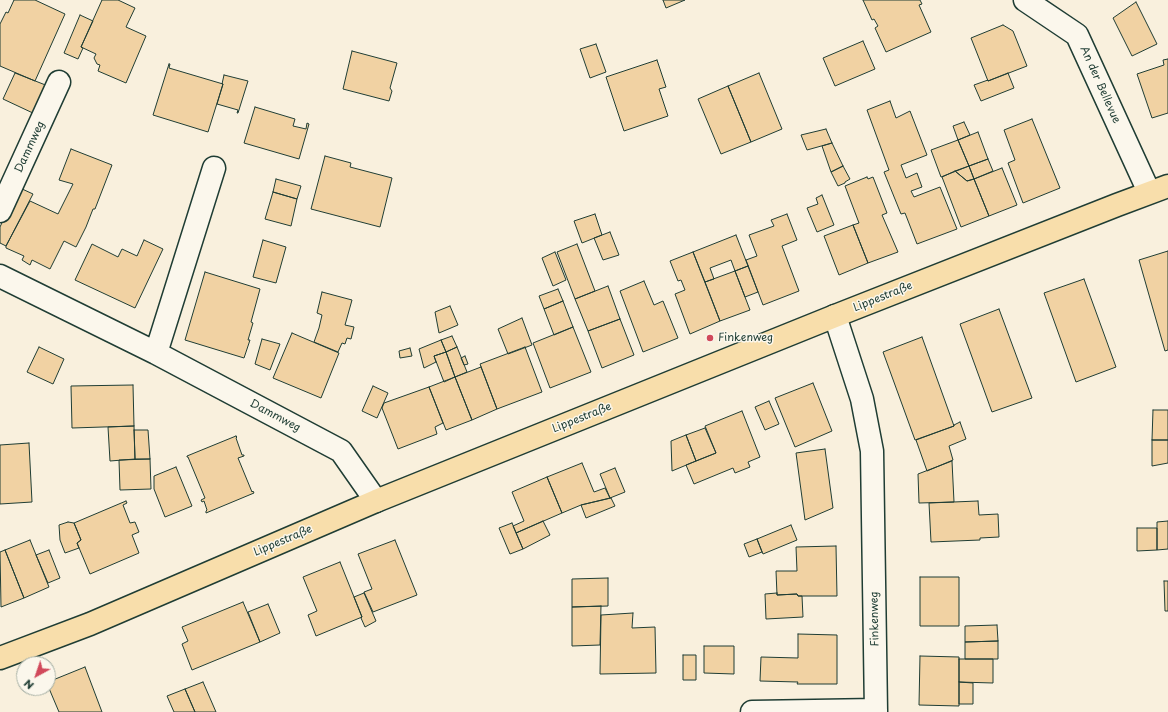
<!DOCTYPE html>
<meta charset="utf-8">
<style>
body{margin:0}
#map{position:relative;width:1168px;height:712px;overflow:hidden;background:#f9f0dd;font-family:"Playpen Sans",sans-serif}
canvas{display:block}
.north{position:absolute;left:16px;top:656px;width:40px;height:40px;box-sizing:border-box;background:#fbf7ec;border:1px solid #a3ada2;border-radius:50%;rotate:220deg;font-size:11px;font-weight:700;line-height:16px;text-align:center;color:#1f3d34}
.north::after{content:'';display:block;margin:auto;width:14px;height:18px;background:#d1495b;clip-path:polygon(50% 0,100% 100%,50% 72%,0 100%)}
</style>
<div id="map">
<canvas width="1168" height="712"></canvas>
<div class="north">N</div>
</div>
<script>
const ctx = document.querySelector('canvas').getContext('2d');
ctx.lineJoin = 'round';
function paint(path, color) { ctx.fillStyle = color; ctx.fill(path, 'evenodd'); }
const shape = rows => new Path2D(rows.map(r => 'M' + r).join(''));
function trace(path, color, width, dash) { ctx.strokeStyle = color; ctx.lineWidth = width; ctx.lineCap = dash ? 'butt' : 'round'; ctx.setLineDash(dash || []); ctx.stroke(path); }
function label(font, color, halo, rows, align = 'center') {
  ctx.font = font + ' "Playpen Sans",sans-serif'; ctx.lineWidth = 3; ctx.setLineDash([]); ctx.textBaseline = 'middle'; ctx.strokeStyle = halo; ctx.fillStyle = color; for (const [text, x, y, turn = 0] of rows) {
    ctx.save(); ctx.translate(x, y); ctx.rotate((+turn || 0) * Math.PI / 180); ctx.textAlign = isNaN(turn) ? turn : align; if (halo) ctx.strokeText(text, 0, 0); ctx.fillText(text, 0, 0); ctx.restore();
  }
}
const building = shape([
 [14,0,35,0,65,14,35,81,0,66,0,24,6,12,8,13,14,0],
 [102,0,118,0,135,8,126,27,146,36,126,83,98,71,100,65,97,64,94,58,96,54,81,47,102,0],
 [663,0,685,0,666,8,663,0],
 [863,0,920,0,922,4,919,5,931,32,886,52,875,28,878,26,874,19,872,20,863,0],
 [1136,2,1157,44,1132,56,1113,18,1136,2],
 [80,15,93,21,81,47,83,48,78,59,64,53,80,15],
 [1003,25,1013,31,1027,66,988,81,971,38,1003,25],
 [863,41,875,69,835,86,823,58,863,41],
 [596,44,606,72,590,78,580,49,596,44],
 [352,51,397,63,390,88,392,91,389,101,343,89,352,51],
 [1168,59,1168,113,1152,118,1137,74,1164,65,1163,60,1168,59],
 [657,60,666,87,659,89,668,116,624,131,606,77,657,60],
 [169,64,170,64,169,68,223,84,208,132,153,115,169,64],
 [15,73,48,86,35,114,3,99,15,73],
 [759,73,782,129,751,142,728,86,759,73],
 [1008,73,1014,88,981,101,974,85,988,80,988,81,1008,73],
 [224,75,248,81,238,113,237,113,238,110,217,104,223,84,222,84,224,75],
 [728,86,751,142,721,154,698,99,728,86],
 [890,101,896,118,910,111,927,155,901,165,906,178,917,173,922,187,911,191,914,197,940,187,957,229,917,244,905,213,901,214,884,172,889,170,867,110,890,101],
 [255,107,295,119,293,126,306,129,307,123,309,124,299,159,244,143,255,107],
 [1032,119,1060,188,1023,203,1008,163,1015,160,1004,130,1032,119],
 [964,122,970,135,958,140,953,126,964,122],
 [826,129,832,143,807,150,801,135,826,129],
 [978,132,988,159,969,166,958,140,978,132],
 [958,140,969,166,941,177,931,150,958,140],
 [832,143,843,166,831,172,822,146,832,143],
 [71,149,112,165,95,209,93,209,86,227,76,247,64,241,50,269,32,260,30,265,22,260,24,256,6,248,6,246,30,201,58,214,73,184,59,180,71,149],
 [325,156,351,163,350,167,392,178,380,227,311,209,325,156],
 [988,159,993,171,974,179,969,166,988,159],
 [843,166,850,179,845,182,845,183,838,186,831,172,843,166],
 [969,166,974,179,967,181,955,171,969,166],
 [1002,168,1017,205,989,216,974,179,1002,168],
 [955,171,967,181,974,179,989,216,961,227,942,177,955,171],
 [867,177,868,179,873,177,887,213,882,215,898,252,868,263,853,225,859,223,845,186,867,177],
 [276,179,301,186,297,199,273,192,276,179],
 [20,188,33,194,6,246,0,243,0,227,15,194,20,188],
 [273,192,297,199,291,226,265,219,273,192],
 [822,195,834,225,817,232,807,208,818,204,816,198,822,195],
 [595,214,602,235,582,243,574,221,595,214],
 [787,214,797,240,782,246,799,291,763,305,746,260,757,256,749,235,774,226,771,220,787,214],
 [853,225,868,263,839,275,824,236,853,225],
 [610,232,619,255,603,260,594,238,610,232],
 [736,235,748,266,735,271,731,260,710,268,714,279,705,282,693,252,736,235],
 [144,240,163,249,135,308,75,280,92,244,118,257,122,249,137,256,144,240],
 [263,240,286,247,276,283,253,277,263,240],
 [577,244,595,291,575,299,557,252,577,244],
 [1168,251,1168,350,1165,351,1139,260,1168,251],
 [555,252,566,280,553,286,542,258,555,252],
 [693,252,720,321,690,334,675,294,685,290,681,280,678,281,670,261,693,252],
 [748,266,758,292,745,297,735,271,748,266],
 [735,271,750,310,720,321,705,282,735,271],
 [205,272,260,289,251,322,253,323,248,340,250,340,244,358,185,340,205,272],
 [1084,279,1116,367,1076,382,1044,293,1084,279],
 [644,281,654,305,663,301,678,338,643,352,620,291,644,281],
 [608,286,620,319,588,331,575,299,608,286],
 [558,289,563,301,544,309,539,296,558,289],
 [322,292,352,300,345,325,354,327,351,339,347,338,345,344,342,343,338,352,314,342,319,328,322,315,317,313,322,292],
 [563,301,573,327,554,335,544,309,563,301],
 [450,306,458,325,439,333,435,312,450,306],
 [999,309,1032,398,992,412,960,324,999,309],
 [522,318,532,345,508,354,498,329,522,318],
 [620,319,634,355,602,368,588,331,620,319],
 [573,327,591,372,550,388,533,343,573,327],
 [292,333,339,353,321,398,273,378,292,333],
 [452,336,457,347,446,352,441,340,452,336],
 [922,337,954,426,915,440,883,352,922,337],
 [262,339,280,344,270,370,255,364,262,339],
 [441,340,446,352,434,356,436,362,424,368,419,349,441,340],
 [39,347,64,359,53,384,27,372,39,347],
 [457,347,467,372,455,377,446,352,457,347],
 [525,347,542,392,497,409,480,364,525,347],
 [410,348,412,356,400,358,399,351,410,348],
 [446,352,455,377,444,382,434,356,446,352],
 [465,356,468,364,464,365,461,358,465,356],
 [481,367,497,409,472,420,455,377,481,367],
 [455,377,472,420,446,430,429,387,455,377],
 [813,383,832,431,795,447,775,398,813,383],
 [133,385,134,426,72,428,71,386,133,385],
 [373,386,388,393,377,418,362,411,373,386],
 [429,387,443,423,435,427,437,434,398,449,382,408,384,403,429,387],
 [769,401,779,424,765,430,755,407,769,401],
 [1153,410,1168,410,1168,440,1152,440,1153,410],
 [742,411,760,457,748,462,750,467,735,473,733,468,694,484,686,465,716,453,705,426,742,411],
 [960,422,966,439,949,446,953,460,927,471,916,440,954,426,954,425,960,422],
 [134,426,135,459,110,461,108,427,134,426],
 [705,428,716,453,696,461,686,435,705,428],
 [134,430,148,430,150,459,135,459,134,430],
 [686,435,696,461,672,471,671,441,686,435],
 [236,436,237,437,236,438,242,455,244,455,244,456,238,458,252,492,253,491,254,493,206,513,206,511,207,510,204,501,202,502,201,500,205,498,188,457,187,457,187,456,236,436],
 [1152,440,1168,440,1168,463,1152,466,1152,440],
 [29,443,32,502,0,504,0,445,29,443],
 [825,449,833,508,805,520,796,453,825,449],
 [150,459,151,489,120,490,119,460,150,459],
 [952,461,954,502,919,503,918,474,952,461],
 [582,463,594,492,605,488,610,498,581,505,562,513,547,477,582,463],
 [176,467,192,506,165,517,154,489,154,476,176,467],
 [615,468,625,492,610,498,600,474,615,468],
 [547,477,562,513,516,533,513,526,524,521,512,492,547,477],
 [611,498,615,506,586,518,581,505,611,498],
 [126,501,127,503,123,505,130,523,135,522,139,532,132,535,139,553,90,574,77,543,81,540,74,523,126,501],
 [978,501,979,515,998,514,999,537,980,538,980,540,931,542,929,503,978,501],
 [543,521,550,535,523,549,516,533,543,521],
 [1168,521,1168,549,1157,550,1157,522,1168,521],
 [68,522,74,523,81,540,77,543,79,548,65,553,60,540,59,525,68,522],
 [512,523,523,549,510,554,499,528,512,523],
 [791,525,797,540,763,554,757,539,791,525],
 [1137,528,1157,528,1157,550,1137,551,1137,528],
 [757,539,762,552,749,557,744,544,757,539],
 [30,540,49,587,24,598,5,550,30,540],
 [395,540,417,595,373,612,364,592,372,589,358,554,395,540],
 [836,546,837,596,798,596,797,594,777,595,776,571,797,571,796,547,836,546],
 [5,550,24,598,1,607,0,552,5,550],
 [49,550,60,578,48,583,36,555,49,550],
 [340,562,362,617,316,636,308,615,317,611,303,577,340,562],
 [920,577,959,577,959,626,920,626,920,577],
 [608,578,608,606,572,607,572,579,608,578],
 [1164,581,1168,581,1168,611,1165,611,1164,581],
 [364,593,376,621,365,627,361,618,362,617,354,597,364,593],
 [777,593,777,595,797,594,798,596,802,596,803,617,766,619,765,594,777,593],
 [243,602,260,642,192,670,182,644,188,641,182,627,243,602],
 [268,604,280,633,260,642,248,612,268,604],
 [601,606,600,645,572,646,572,607,601,606],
 [633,613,632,628,655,627,656,673,600,674,601,615,633,613],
 [997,625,998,641,965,642,965,626,997,625],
 [798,634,837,635,837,684,797,684,798,682,760,681,761,657,798,658,798,634],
 [998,641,998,659,965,659,965,642,998,641],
 [704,646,734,646,734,674,704,673,704,646],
 [683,655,696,655,696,680,683,680,683,655],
 [920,656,959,657,959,706,919,705,920,656],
 [959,659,993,659,993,683,959,682,959,659],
 [85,667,102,712,59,712,48,686,48,682,85,667],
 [203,682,216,712,195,712,185,689,203,682],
 [959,682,973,683,973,704,959,704,959,682],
 [185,689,195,712,174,712,167,696,185,689]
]);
const minor = shape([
 [1025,0,1077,35,1149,192],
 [0,211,59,82],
 [0,276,156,353,341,451,376,501],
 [835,316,862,399,872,451,876,712],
 [156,353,214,168],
 [752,712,876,710]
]);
const major = shape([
 [0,658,90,624,376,501,835,316,1117,205,1168,186]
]);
const markers = [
 [710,338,4,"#d1495b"]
];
const streetNames = [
 ["An der Bellevue",1100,85,66],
 ["Dammweg",30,147,-65],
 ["Lippestraße",883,297,-22],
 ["Dammweg",275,416,28],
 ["Lippestraße",582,418,-22],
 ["Lippestraße",283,541,-23],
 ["Finkenweg",875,619,-91]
];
const poiNames = [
 ["Finkenweg",718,338]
];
paint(building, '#f1d2a3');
trace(building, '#1f3d34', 1);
trace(minor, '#1f3d34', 25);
trace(major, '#1f3d34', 25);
trace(minor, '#fbf7ec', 22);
trace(major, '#f8deab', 22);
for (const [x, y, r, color] of markers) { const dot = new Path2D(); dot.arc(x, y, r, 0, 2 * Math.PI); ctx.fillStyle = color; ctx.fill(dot); trace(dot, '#fbf7ec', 1.5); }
label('11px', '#1f3d34', '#fbf7ec', streetNames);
label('11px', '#1f3d34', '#fbf7ec', poiNames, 'left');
</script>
